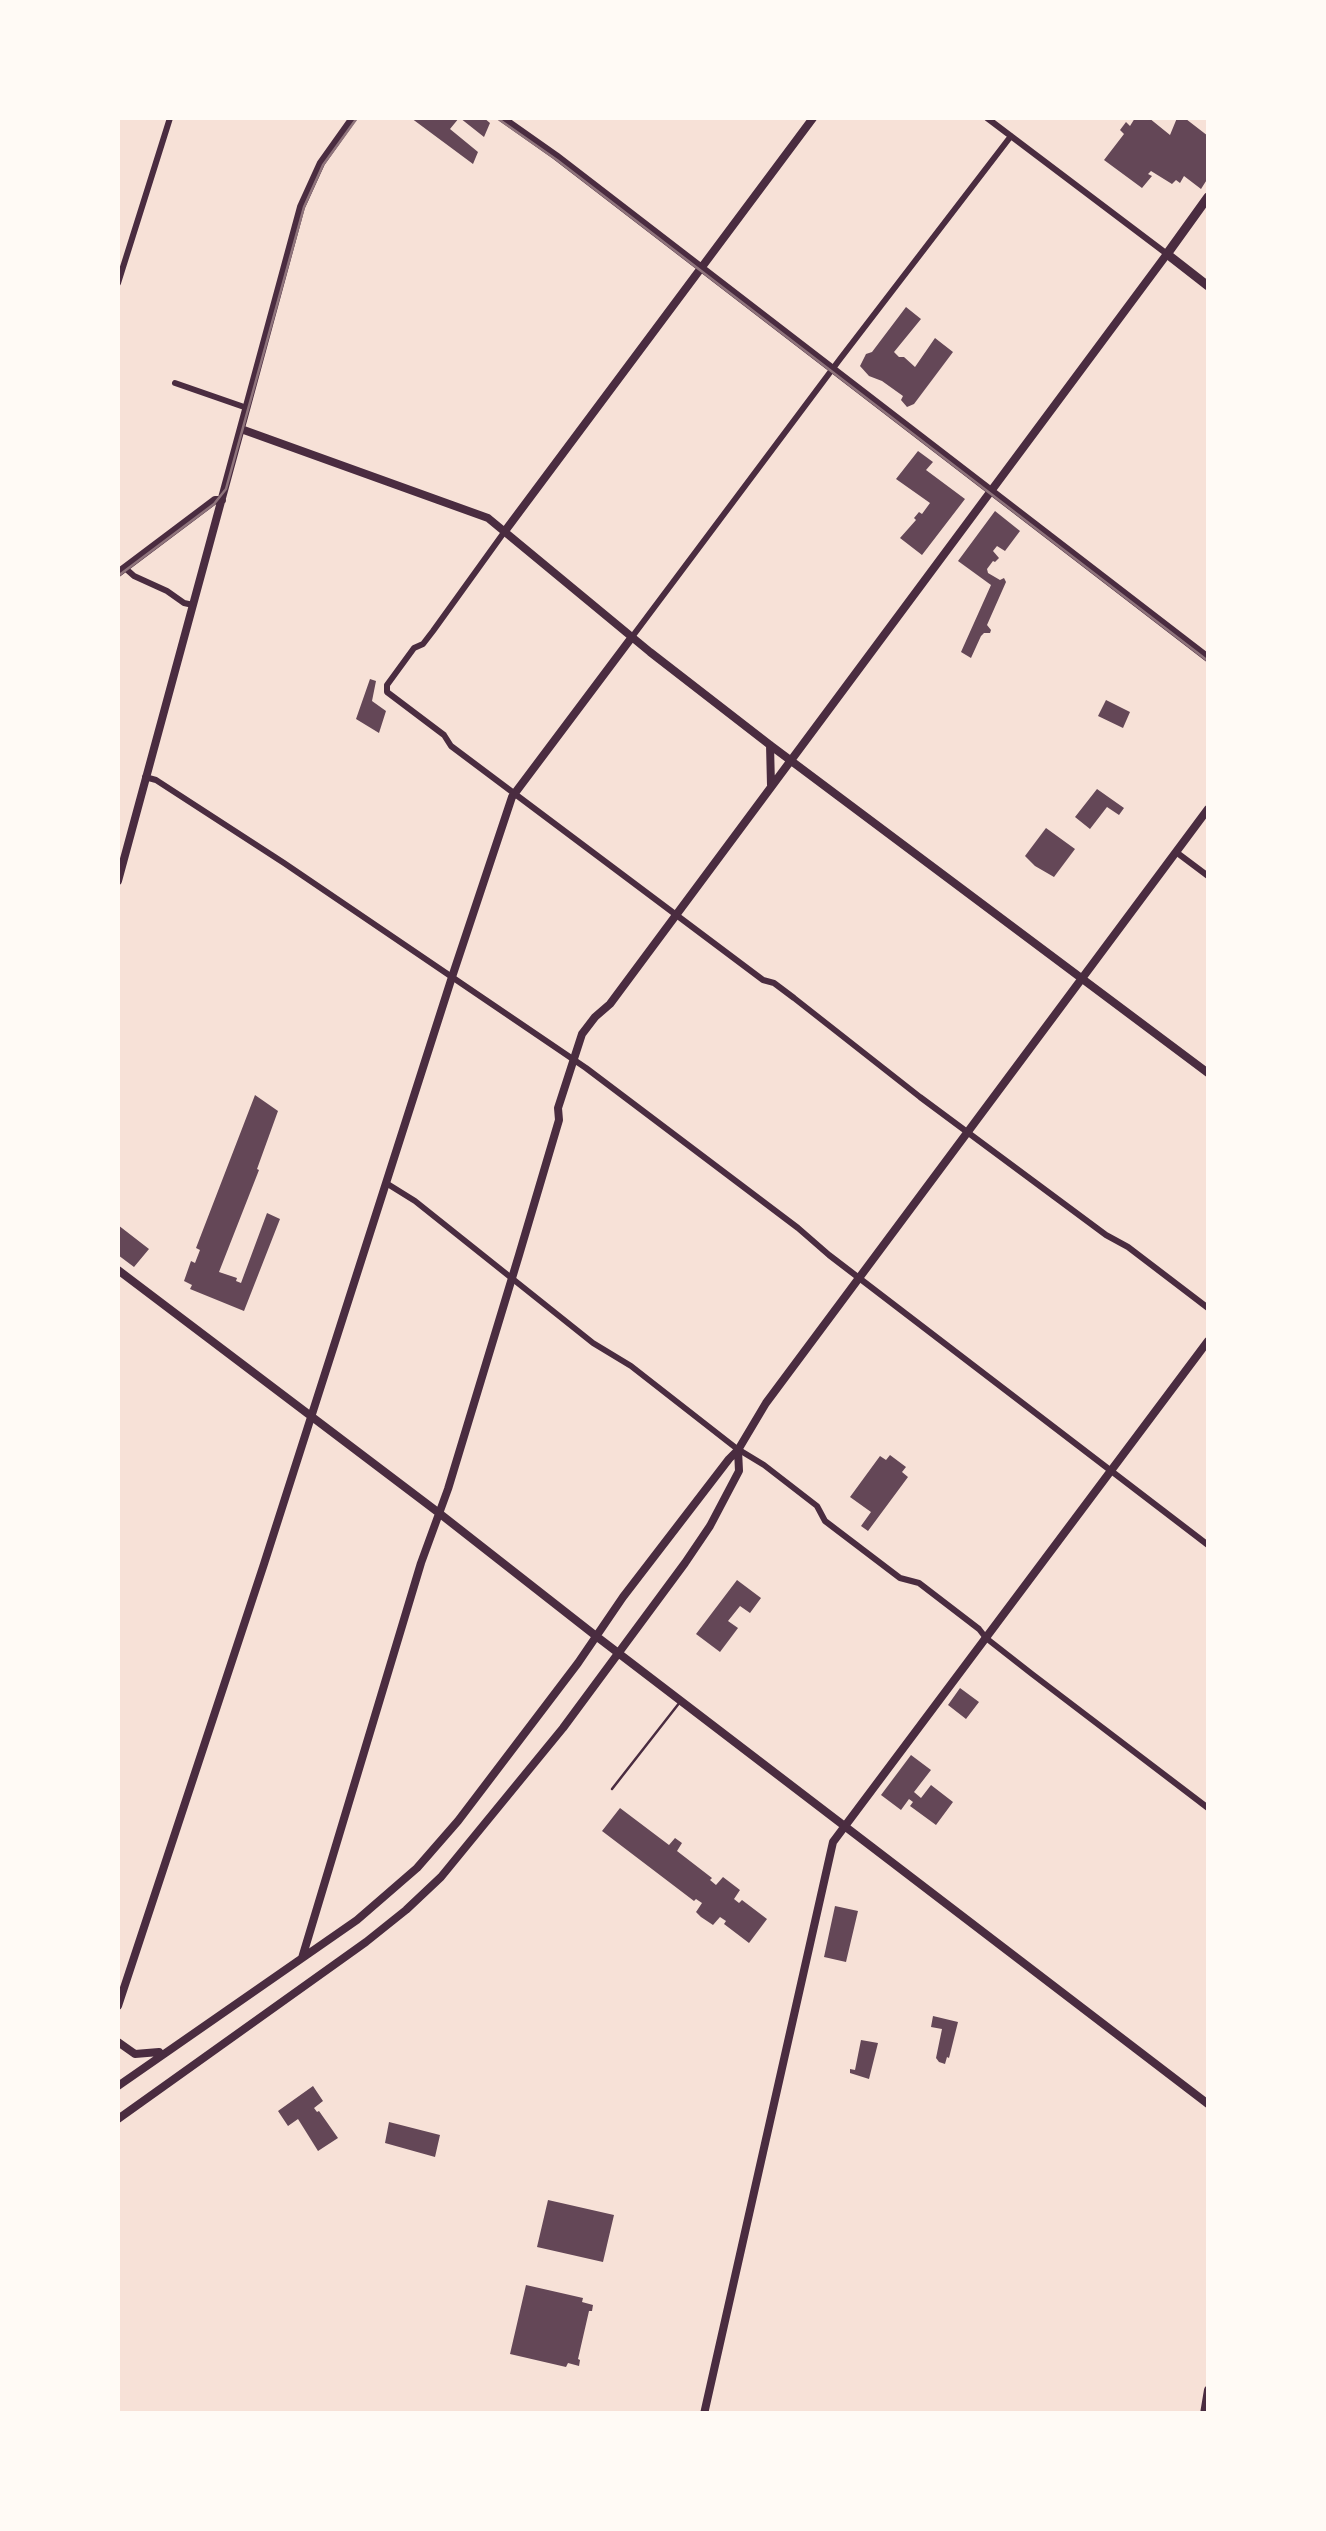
<!DOCTYPE html>
<style>
body{margin:0}
#map{position:relative;width:1326px;height:2531px;overflow:hidden;background:#f7e1d7;font-family:Commissioner,sans-serif}
canvas{display:block}
.frame{position:absolute;inset:0;border:120px solid #fffaf5;pointer-events:none}
</style>
<div id="map">
<canvas width="1326" height="2531"></canvas>
<div class="frame"></div>
</div>
<script>
const ctx = document.querySelector('canvas').getContext('2d');
ctx.lineJoin = 'round';
function paint(path, color) { ctx.fillStyle = color; ctx.fill(path, 'evenodd'); }
const shape = rows => new Path2D(rows.map(r => 'M' + r).join(''));
function trace(path, color, width, dash) { ctx.strokeStyle = color; ctx.lineWidth = width; ctx.lineCap = dash ? 'butt' : 'round'; ctx.setLineDash(dash || []); ctx.stroke(path); }
const building = shape([
 [411,118,427,118,431,120,433,118,459,118,450,129,478,152,473,164],
 [460,118,484,118,490,123,484,137],
 [1135,118,1149,118,1170,135,1177,118,1187,118,1186,119,1208,136,1208,178,1201,189,1184,176,1180,183,1176,180,1172,184,1151,171,1148,174,1152,176,1142,188,1104,160,1124,134,1120,130,1126,122,1130,126],
 [906,307,921,319,894,352,899,357,904,357,915,367,935,338,953,352,914,404,907,407,901,400,903,396,882,381,869,376,860,366,866,354,872,352],
 [918,451,933,462,926,470,965,499,922,555,900,538,916,520,914,518,919,512,922,514,930,503,896,479],
 [995,511,1020,531,1005,551,997,546,993,551,999,558,995,562,993,561,987,569,988,573,1000,580,1004,578,1006,582,987,625,991,630,990,633,984,633,981,636,971,658,961,652,991,585,958,561],
 [370,679,376,681,372,701,386,711,379,733,356,719],
 [1106,700,1130,712,1123,728,1098,716],
 [1097,789,1124,808,1119,815,1107,807,1090,829,1075,817],
 [1046,828,1075,849,1054,877,1035,866,1025,856],
 [255,1095,278,1111,257,1169,259,1170,219,1272,237,1278,236,1281,241,1283,267,1213,280,1219,244,1311,190,1289,192,1285,184,1281,191,1261,195,1263,200,1250,196,1248],
 [118,1225,149,1249,134,1267,118,1255],
 [890,1455,906,1467,902,1472,908,1477,868,1531,861,1526,871,1512,850,1497,880,1456,886,1460],
 [737,1580,761,1598,750,1613,740,1606,728,1621,738,1628,720,1652,696,1634],
 [960,1688,979,1702,966,1719,948,1705],
 [911,1755,931,1770,914,1792,921,1798,931,1785,953,1802,936,1825,910,1806,913,1802,909,1799,901,1810,881,1795],
 [620,1808,669,1845,675,1838,682,1843,677,1851,712,1878,710,1880,716,1885,723,1877,740,1890,734,1899,739,1903,742,1900,767,1919,749,1943,724,1924,726,1921,720,1917,713,1925,701,1917,696,1912,702,1903,696,1899,694,1901,602,1831],
 [835,1906,858,1911,846,1962,824,1957],
 [933,2016,958,2022,949,2058,947,2057,945,2064,939,2062,936,2058,942,2029,931,2027],
 [861,2040,878,2043,869,2079,850,2073,850,2069,855,2070],
 [313,2086,323,2101,314,2108,317,2112,319,2111,338,2138,318,2151,298,2119,288,2126,278,2111],
 [389,2122,440,2135,435,2157,385,2143],
 [548,2200,614,2215,603,2262,537,2247],
 [526,2285,583,2298,582,2302,593,2305,592,2311,589,2311,578,2359,580,2360,579,2366,568,2363,566,2367,510,2354]
]);
const service = shape([
 [612,1789,680,1702]
]);
const minor = shape([
 [987,118,1167,254],
 [118,283,170,118],
 [175,383,247,408],
 [505,531,433,631,423,644,414,648,387,685,387,692,444,735,451,746,763,980,774,983,794,998,920,1097,1106,1235,1128,1247,1208,1308],
 [125,568,134,576,167,591,184,603,193,605],
 [632,637,840,359,1011,136],
 [145,777,156,780,284,863,586,1068,798,1228,829,1255,1208,1545],
 [1176,852,1208,876],
 [386,1183,415,1201,593,1343,631,1366,736,1448,764,1465,817,1506,825,1521,900,1578,919,1583,979,1629,986,1638,1032,1674,1208,1808]
]);
const tertiary = shape([
 [502,118,556,156,1208,658],
 [241,429,488,518,650,652,770,745,1208,1073],
 [505,531,813,118],
 [118,573,215,500,222,500],
 [770,745,771,785],
 [118,881,301,207,321,163,353,118],
 [118,1270,439,1513,596,1636,1208,2104],
 [302,1958,421,1563,448,1489,519,1255,559,1120,558,1108,582,1034,595,1017,610,1004,1167,254],
 [118,2006,264,1564,452,977,512,797,632,637],
 [118,2042,135,2054,159,2052],
 [118,2086,357,1920,417,1868,458,1821,578,1663,623,1597,729,1459,738,1450,766,1403,1208,809],
 [118,2119,366,1942,406,1910,441,1877,563,1728,685,1563,710,1526,739,1471,738,1450],
 [704,2414,833,1842,1208,1341],
 [1204,2414,1208,2390]
]);
const secondary = shape([
 [1208,197,1167,254,1208,286]
]);
const tram = shape([
 [497,118,557,160,1208,661],
 [118,576,214,504,226,489,304,207,323,165,357,118]
]);
paint(building, '#644757');
trace(service, '#4a2c40', 2.5);
trace(minor, '#4a2c40', 6);
trace(tertiary, '#4a2c40', 8);
trace(secondary, '#4a2c40', 9);
trace(tram, '#8f747c', 2.5);
</script>
